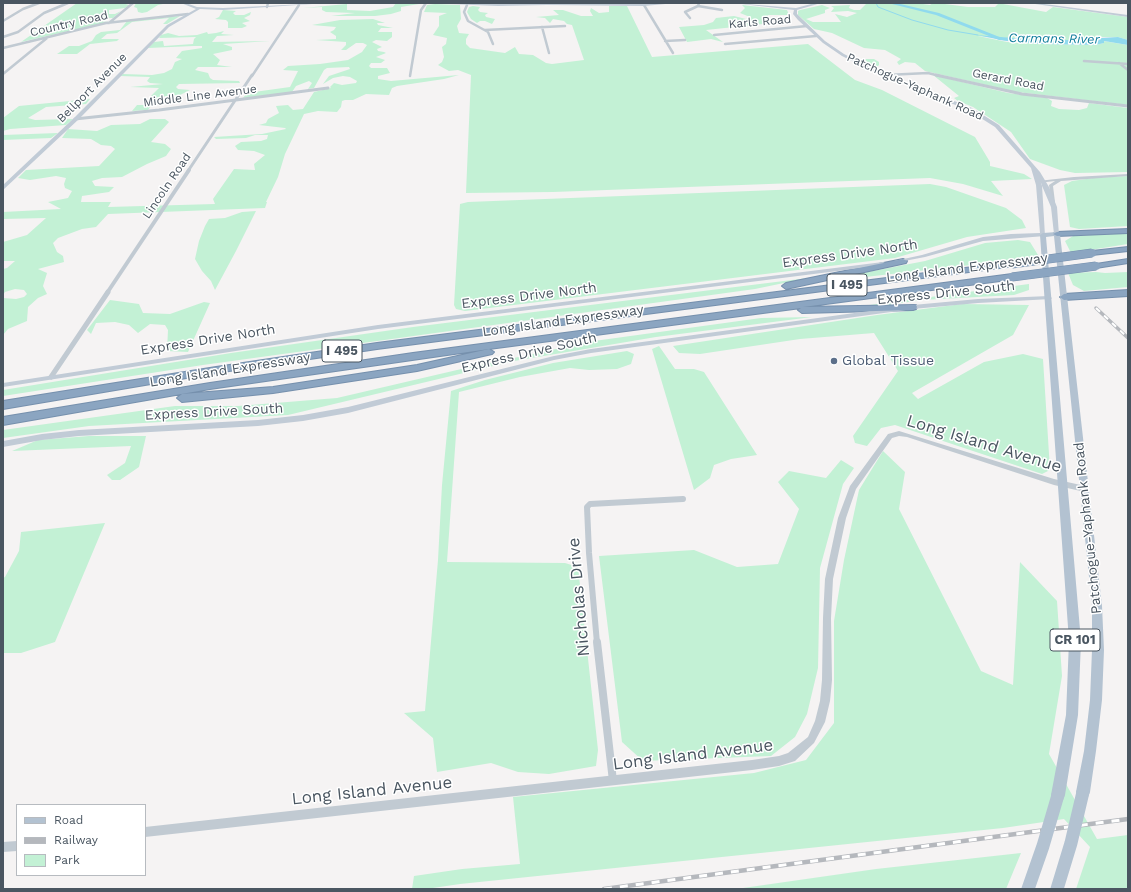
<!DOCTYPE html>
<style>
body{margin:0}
#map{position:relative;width:1131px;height:892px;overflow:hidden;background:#f5f3f3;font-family:"Work Sans",sans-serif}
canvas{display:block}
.frame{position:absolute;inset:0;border:4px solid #4a5661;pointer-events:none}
.legend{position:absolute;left:16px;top:804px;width:130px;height:72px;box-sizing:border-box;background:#fff;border:1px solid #b7bbc0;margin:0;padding:5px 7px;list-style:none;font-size:12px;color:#4a5661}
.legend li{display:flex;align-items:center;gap:8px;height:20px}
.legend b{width:20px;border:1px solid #b7bbc0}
</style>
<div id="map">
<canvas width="1131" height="892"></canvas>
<div class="frame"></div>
<ul class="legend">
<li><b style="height:5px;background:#b3c2d1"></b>Road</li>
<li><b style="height:5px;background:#b5b8bd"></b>Railway</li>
<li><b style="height:11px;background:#c3f1d5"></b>Park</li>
</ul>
</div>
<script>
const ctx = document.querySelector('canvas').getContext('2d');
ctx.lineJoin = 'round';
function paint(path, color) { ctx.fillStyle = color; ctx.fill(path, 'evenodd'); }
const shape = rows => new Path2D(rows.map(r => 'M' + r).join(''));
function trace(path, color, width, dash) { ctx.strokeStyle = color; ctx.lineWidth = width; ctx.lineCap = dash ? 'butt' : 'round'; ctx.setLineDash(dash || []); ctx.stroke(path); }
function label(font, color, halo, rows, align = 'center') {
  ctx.font = font + ' "Work Sans",sans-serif'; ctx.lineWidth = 3; ctx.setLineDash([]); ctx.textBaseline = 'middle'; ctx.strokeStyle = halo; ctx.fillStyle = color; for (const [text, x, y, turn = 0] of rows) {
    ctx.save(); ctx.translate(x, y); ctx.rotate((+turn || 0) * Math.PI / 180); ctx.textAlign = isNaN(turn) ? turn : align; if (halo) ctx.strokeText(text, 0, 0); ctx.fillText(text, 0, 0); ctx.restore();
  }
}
const green = shape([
 [77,3,122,3,129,5,125,8,109,10,109,14,115,14,121,11,113,18,101,18,98,21,109,22,21,42],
 [136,3,168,3,158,5,147,12,142,13,138,12,137,8,134,7],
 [396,3,419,4,401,7,401,11,391,14,375,16,331,16,355,13,326,12,322,10,322,7,303,8,347,4,347,10,370,11,393,7],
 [867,3,916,3,930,5,933,3,937,3,968,7,995,7,998,4,1003,4,1046,12,1053,7,1128,17,1128,40,1118,37,1098,37,1072,40,1048,41,978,36,1007,42,1042,44,1095,45,1104,43,1103,41,1128,45,1128,105,1017,92,925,71,915,63,905,62,899,65,897,62,901,59,885,50,864,48,832,33,814,29,798,15,798,11,800,10,822,5,830,8,825,10,825,13,806,19,813,22,841,22,835,14,847,17,857,13,848,11,831,12,834,8,831,6,850,5,849,8,854,10,860,10],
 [435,4,460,5,461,19,457,26,459,33,469,34,466,39,466,44,470,48,505,53,515,47,519,54,533,55,546,63,552,64,584,60,572,25,567,24,564,21,553,19,550,23,545,18,536,17,559,15,553,10,563,10,581,16,593,16,590,11,591,8,599,13,609,12,609,6,627,6,652,57,808,44,855,80,882,90,975,137,990,162,990,166,1024,174,1032,179,991,181,1003,196,963,184,930,178,553,192,466,193,471,75,458,70,449,71,438,65,442,62,444,57,442,47,446,44,447,38,433,35,439,26,439,16,447,13,424,12,427,5],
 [742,5,787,10,789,15,768,15,766,21,763,24,706,30,723,42,711,39,687,42,679,27,704,25,713,22,716,18,734,16,750,20,750,17,740,13,745,8],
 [473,6,480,7,478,10,480,12,488,13,485,15,486,17,495,19,492,24,485,21,480,21,477,23,471,19,467,12,469,7],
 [223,10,236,11,233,13,235,15,244,15,251,12,250,15,244,18,250,21,242,23,247,26,242,28,228,28,228,22,226,20,215,19,219,17],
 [180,16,167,24,163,24,169,18,132,22,117,33,107,34,101,39,119,39,117,41,90,44,77,54,57,54,69,46,79,46,92,41,96,35,101,32,120,30,127,21],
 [373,19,385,23,377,23,378,25,393,28,381,28,378,32,392,32,392,37,387,41,376,40,372,42,382,47,377,49,378,51,384,52,386,53,376,57,385,60,381,63,371,63,369,66,371,68,387,68,390,73,378,76,378,79,391,81,459,75,444,79,397,86,392,88,389,95,366,94,353,100,345,100,342,101,341,107,337,112,318,111,304,114,285,154,278,177,266,202,267,202,265,208,108,214,96,227,82,229,58,238,53,243,57,252,63,256,64,262,38,269,47,273,43,286,47,294,38,298,28,307,27,321,8,329,3,335,3,298,16,299,24,297,27,294,24,290,15,289,5,292,3,295,3,269,7,268,15,261,3,261,3,242,27,235,46,218,3,219,3,212,61,209,48,202,68,198,72,191,65,188,64,184,66,178,56,176,30,180,18,178,26,170,99,166,115,149,111,146,101,145,91,139,62,138,68,129,97,131,111,125,140,124,150,119,165,119,169,122,151,142,165,144,171,149,166,156,147,164,122,177,102,178,92,181,95,186,114,187,109,192,82,196,81,202,111,202,108,207,215,204,213,199,234,169,255,170,254,164,265,155,254,151,238,150,235,146,241,142,261,141,267,139,268,135,255,135,246,138,216,139,214,137,262,134,286,129,285,128,259,125,266,123,268,119,279,113,276,106,288,105,293,110,303,109,314,92,331,88,330,87,334,83,342,85,356,83,357,81,350,77,343,76,333,78,323,84,329,76,350,69,349,67,327,68,324,70,314,88,308,89,312,83,309,81,296,86,292,92,243,98,247,93,290,87,298,71,283,70,288,66,320,64,348,60,362,52,367,45,363,43,356,43,346,50,341,50,346,45,346,42,316,40,336,39,336,36,330,32,334,30,336,27,312,25,340,20],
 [224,31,221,34,234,35,217,36,212,42,270,41,223,44,232,47,232,50,213,54,220,60,217,65,232,67,198,67,195,70,208,73,210,78,213,80,239,81,240,83,179,84,176,87,178,89,190,90,180,95,158,97,148,110,132,111,137,105,148,105,153,98,151,96,159,88,130,87,163,84,150,83,147,81,150,77,120,76,123,74,152,75,164,73,172,69,175,62,182,59,176,58,182,51,202,48,202,46,194,46,148,48,154,42,163,41,164,46,193,44,194,39,196,37,159,38,161,35,168,33,179,36,197,35,207,32,208,34,216,33],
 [855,59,874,59,879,62,879,65,876,68,885,71,885,73],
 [933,75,1008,93,1047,98,1052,101,1051,106,1059,109,1079,110,1087,108,1089,103,1128,108,1128,172,1075,173,1060,170,1030,159,1011,132,973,107,958,101,954,98,959,96],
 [90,99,86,104,46,107,28,118,35,120,73,119,66,125,10,129,3,131,3,118,19,106],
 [58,133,51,138,3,140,3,135],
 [1128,176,1128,226,1079,229,1070,227,1064,185,1072,181,1093,178],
 [930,184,946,187,1006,208,1022,220,1026,228,967,237,895,258,465,311,456,309,454,305,460,204,468,202],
 [256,211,236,251,215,290,211,281,202,271,195,259,199,241,205,226,209,219,225,218,242,212],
 [1128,233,1128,244,1071,253,1065,241,1073,236],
 [1018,240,1030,242,1038,255,1024,259,865,277,853,278,852,275,925,261,985,243],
 [1096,272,1105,273,1128,272,1128,287,1084,291,1073,285,1068,273],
 [808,278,755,289,203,365,3,396,3,390,231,353,413,327],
 [1029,284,1029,290,1014,295,922,300,881,306,862,306],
 [110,300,139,304,143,313,170,314,204,302,210,303,188,352,167,351,168,330,165,325,150,324,138,333,129,325,115,322,96,323,91,334,87,330],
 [962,304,1029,305,1013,335,912,393,918,399,984,362,1023,354,1043,359,1050,470,1042,474,895,425,881,428,867,446,855,443,853,436,898,371,874,333,800,339,700,354,679,353,673,346,877,315],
 [812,317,656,337,514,361,288,415,89,426,3,438,3,430,175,406,238,406,337,398,457,370,594,341,761,318],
 [659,346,675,369,694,369,704,372,757,455,731,459,714,465,710,478,694,490,652,349],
 [627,351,634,354,631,364,617,369,589,370,570,368,520,377,459,392,447,562,565,563,578,567,598,750,596,766,549,774,518,772,491,763,437,772,433,738,404,713,425,711,438,560,442,485,451,391,485,380,553,363],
 [89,436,146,436,139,467,120,480,112,480,107,475,125,463,131,446,12,451,38,440],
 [883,451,905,472,899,509,981,671,1013,685,1020,562,1057,601,1062,676,1049,754,1097,839,1128,835,1128,889,1076,889,1090,847,1064,819,1003,828,460,884,426,889,412,889,414,876,462,869,520,864,513,797,754,773,806,760,834,723,834,621,844,560,859,490],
 [841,460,854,468,843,484,820,568,818,668,807,714,795,737,771,756,643,761,622,742,599,556,694,550,737,567,778,564,799,509,778,482,789,471,826,478],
 [105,523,55,642,21,653,3,653,3,578,5,577,19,551,21,532],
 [1021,853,1006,889,736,889,876,869]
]);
const water = shape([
 [976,35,1050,41,1118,37,1128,40,1128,45,1104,41,1104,43,1095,45,1042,44,1007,41]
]);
const stream = shape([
 [876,3,878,7,912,20,948,30,978,35]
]);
const river = shape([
 [888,3,896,3,939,13,1002,38,1015,40,1013,41,999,40,936,15,888,3]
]);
const minorFar5 = shape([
 [467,5,464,12,468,21,488,32,493,44],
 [644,5,673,53],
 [698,6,722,10],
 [267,7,268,3],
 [690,18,685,12,698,6,699,3],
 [3,21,23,9,39,3],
 [109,23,133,3],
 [542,27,549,53],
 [485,30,565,26],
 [714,35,807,26],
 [3,37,18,32,44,13,68,3],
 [665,41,685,40],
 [725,44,816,36],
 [3,48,106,23,188,14],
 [1084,61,1128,64],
 [1119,63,1128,70],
 [3,74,47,38],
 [886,75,928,73,940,76],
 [252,76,299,5],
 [410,76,421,10,426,3]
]);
const minorFar4 = shape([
 [886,75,891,75],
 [936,75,1022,94,1128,106],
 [75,119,159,110,328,88],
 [188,171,252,75]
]);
const minorFar3 = shape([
 [107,293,189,170]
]);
const minorFar2 = shape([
 [51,377,108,292]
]);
const minorFar1 = shape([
 [597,643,589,553,587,507,590,504,683,499]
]);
const minor = shape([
 [597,642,613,781]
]);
const tertiary = shape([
 [1128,174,1128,176,1061,181,1053,186,1055,202,1053,203,1051,202,1049,185,1055,181,1038,183,1036,182,1038,181,1074,177,1128,174],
 [899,431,1054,479,1085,486,1088,487,1089,489,1088,491,1085,492,1054,485,907,437,899,436,892,438,856,489,846,518,833,579,831,618,832,680,830,701,825,722,814,743,795,761,779,766,752,770,145,837,145,827,752,760,779,756,788,753,808,737,815,721,820,701,822,680,823,618,825,579,838,518,850,486,888,434,899,431],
 [17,841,17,851,3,852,3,842,17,841]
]);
const secondary = shape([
 [181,3,186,3,197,7,223,8,327,3,223,10,200,9,169,27,79,119,3,190,3,185,75,117,167,25,196,9,181,3],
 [425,3,498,4,676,3,644,6,547,5,498,6,425,3],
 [733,3,796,8,815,3,821,3,797,10,797,14,825,41,844,54,880,72,972,108,999,125,1040,172,1049,187,1057,207,1059,235,1054,234,1051,207,1040,181,1042,185,1045,236,983,241,925,257,894,263,894,261,922,255,983,237,1011,234,1040,233,1036,185,1031,168,995,127,968,110,878,74,842,56,823,43,798,20,793,14,794,10,733,3],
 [1028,3,1037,3,1128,15,1128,17,1028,3],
 [883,262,885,263,885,265,378,329,3,387,3,383,378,325,883,262],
 [1049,296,1052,298,1051,299,978,303,913,309,591,353,554,360,348,413,303,421,258,426,79,436,42,440,3,447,3,441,42,434,79,430,258,420,303,415,348,407,554,356,591,349,913,305,978,299,1049,296]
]);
const primary = shape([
 [1057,232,1060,234,1102,606,1104,650,1102,700,1096,751,1090,792,1088,797,1083,799,1078,797,1076,792,1084,751,1090,700,1092,650,1092,606,1054,236,1046,237,1081,641,1078,715,1065,795,1063,800,1058,802,1053,800,1051,795,1066,715,1069,641,1040,235,1043,233,1057,232]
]);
const motorway = shape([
 [1128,229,1128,233,1057,236,1053,234,1057,232,1128,229],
 [1128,247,1128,251,1092,255,1088,253,1092,251,1128,247],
 [903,259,907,261,906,263,786,289,782,286,786,283,903,259],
 [1128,259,1128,263,1096,268,1092,266,1096,264,1128,259],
 [1012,262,1016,264,1015,266,377,349,216,373,3,409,3,401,216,367,377,343,1012,262],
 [1012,274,1015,275,1016,277,1015,279,803,307,916,305,917,307,916,309,913,310,802,313,798,310,801,308,489,349,494,352,492,354,417,371,273,393,182,402,177,398,182,394,273,387,417,365,489,349,210,389,3,425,3,417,210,383,413,353,1012,274],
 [1128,290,1128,296,1064,300,1060,297,1064,294,1128,290]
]);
const railFar1 = shape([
 [1096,308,1128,338]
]);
const rail = shape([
 [604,889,1128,819]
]);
const primaryBridge = shape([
 [1028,889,1043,846,1058,795],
 [1057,889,1071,843,1083,792]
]);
const motorwayBridge = shape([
 [1012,264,1092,253],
 [1012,277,1096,266]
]);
const markers = [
 [834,361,4,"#5c6f8a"]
];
const farStreetnames = [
 ["Karls Road",760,22,-5],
 ["Country Road",69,24,-13],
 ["Gerard Road",1008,80,11],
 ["Patchogue-Yaphank Road",915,87,24],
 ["Bellport Avenue",92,88,-45],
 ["Middle Line Avenue",200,96,-7],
 ["Lincoln Road",167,186,-56]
];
const farWaternames = [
 ["Carmans River",1054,39,1]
];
const shields = [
 [847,285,40],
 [342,351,40],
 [1075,640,50]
];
const shieldNames = [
 ["I 495",847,285],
 ["I 495",342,351],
 ["CR 101",1075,640]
];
const streetNames = [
 ["Express Drive North",850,254,-8],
 ["Long Island Expressway",967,268,-7],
 ["Express Drive South",946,293,-6],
 ["Express Drive North",529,296,-7],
 ["Long Island Expressway",563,321,-8],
 ["Express Drive North",208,340,-9],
 ["Express Drive South",529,353,-13],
 ["Long Island Expressway",230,370,-9],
 ["Express Drive South",214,412,-3],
 ["Patchogue-Yaphank Road",1088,528,-96]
];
const serviceNames = [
 ["Global Tissue",842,361]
];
const nearStreetnames = [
 ["Long Island Avenue",984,444,17],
 ["Nicholas Drive",579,597,-95],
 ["Long Island Avenue",693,755,-7],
 ["Long Island Avenue",372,791,-6]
];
paint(green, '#c3f1d5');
paint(water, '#90daee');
trace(stream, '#90daee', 1);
paint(river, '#90daee');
trace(motorway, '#7690ad', 2);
trace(minorFar5, '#c1cad2', 2.5);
trace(minorFar4, '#c1cad2', 3);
trace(minorFar3, '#c1cad2', 4);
trace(minorFar2, '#c1cad2', 5);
trace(minorFar1, '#c1cad2', 6);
trace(minor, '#c1cad2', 8);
paint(tertiary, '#c1cad2');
paint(secondary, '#c1cbd6');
paint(primary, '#b3c2d1');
paint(motorway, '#8ba5c1');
trace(railFar1, '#b5b8bd', 3.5);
trace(rail, '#b5b8bd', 4.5);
trace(railFar1, '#fff', 2, [5.5]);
trace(rail, '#fff', 3, [8]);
trace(motorwayBridge, '#7690ad', 9, []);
trace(primaryBridge, '#b3c2d1', 13);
trace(motorwayBridge, '#8ba5c1', 8);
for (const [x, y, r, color] of markers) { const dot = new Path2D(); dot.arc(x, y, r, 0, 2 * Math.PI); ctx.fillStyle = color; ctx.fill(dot); trace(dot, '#fff', 1.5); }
label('12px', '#4a5661', '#fff', farStreetnames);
label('italic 13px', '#0c7c9b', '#fff', farWaternames);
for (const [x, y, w] of shields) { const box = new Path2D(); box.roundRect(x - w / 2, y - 11, w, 22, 3); ctx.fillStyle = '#fff'; ctx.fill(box); trace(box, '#4a5661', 1); }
label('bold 13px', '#4a5661', null, shieldNames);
label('14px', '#4a5661', '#fff', streetNames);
label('14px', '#4e5e75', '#fff', serviceNames, 'left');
label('17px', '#4a5661', '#fff', nearStreetnames);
</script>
